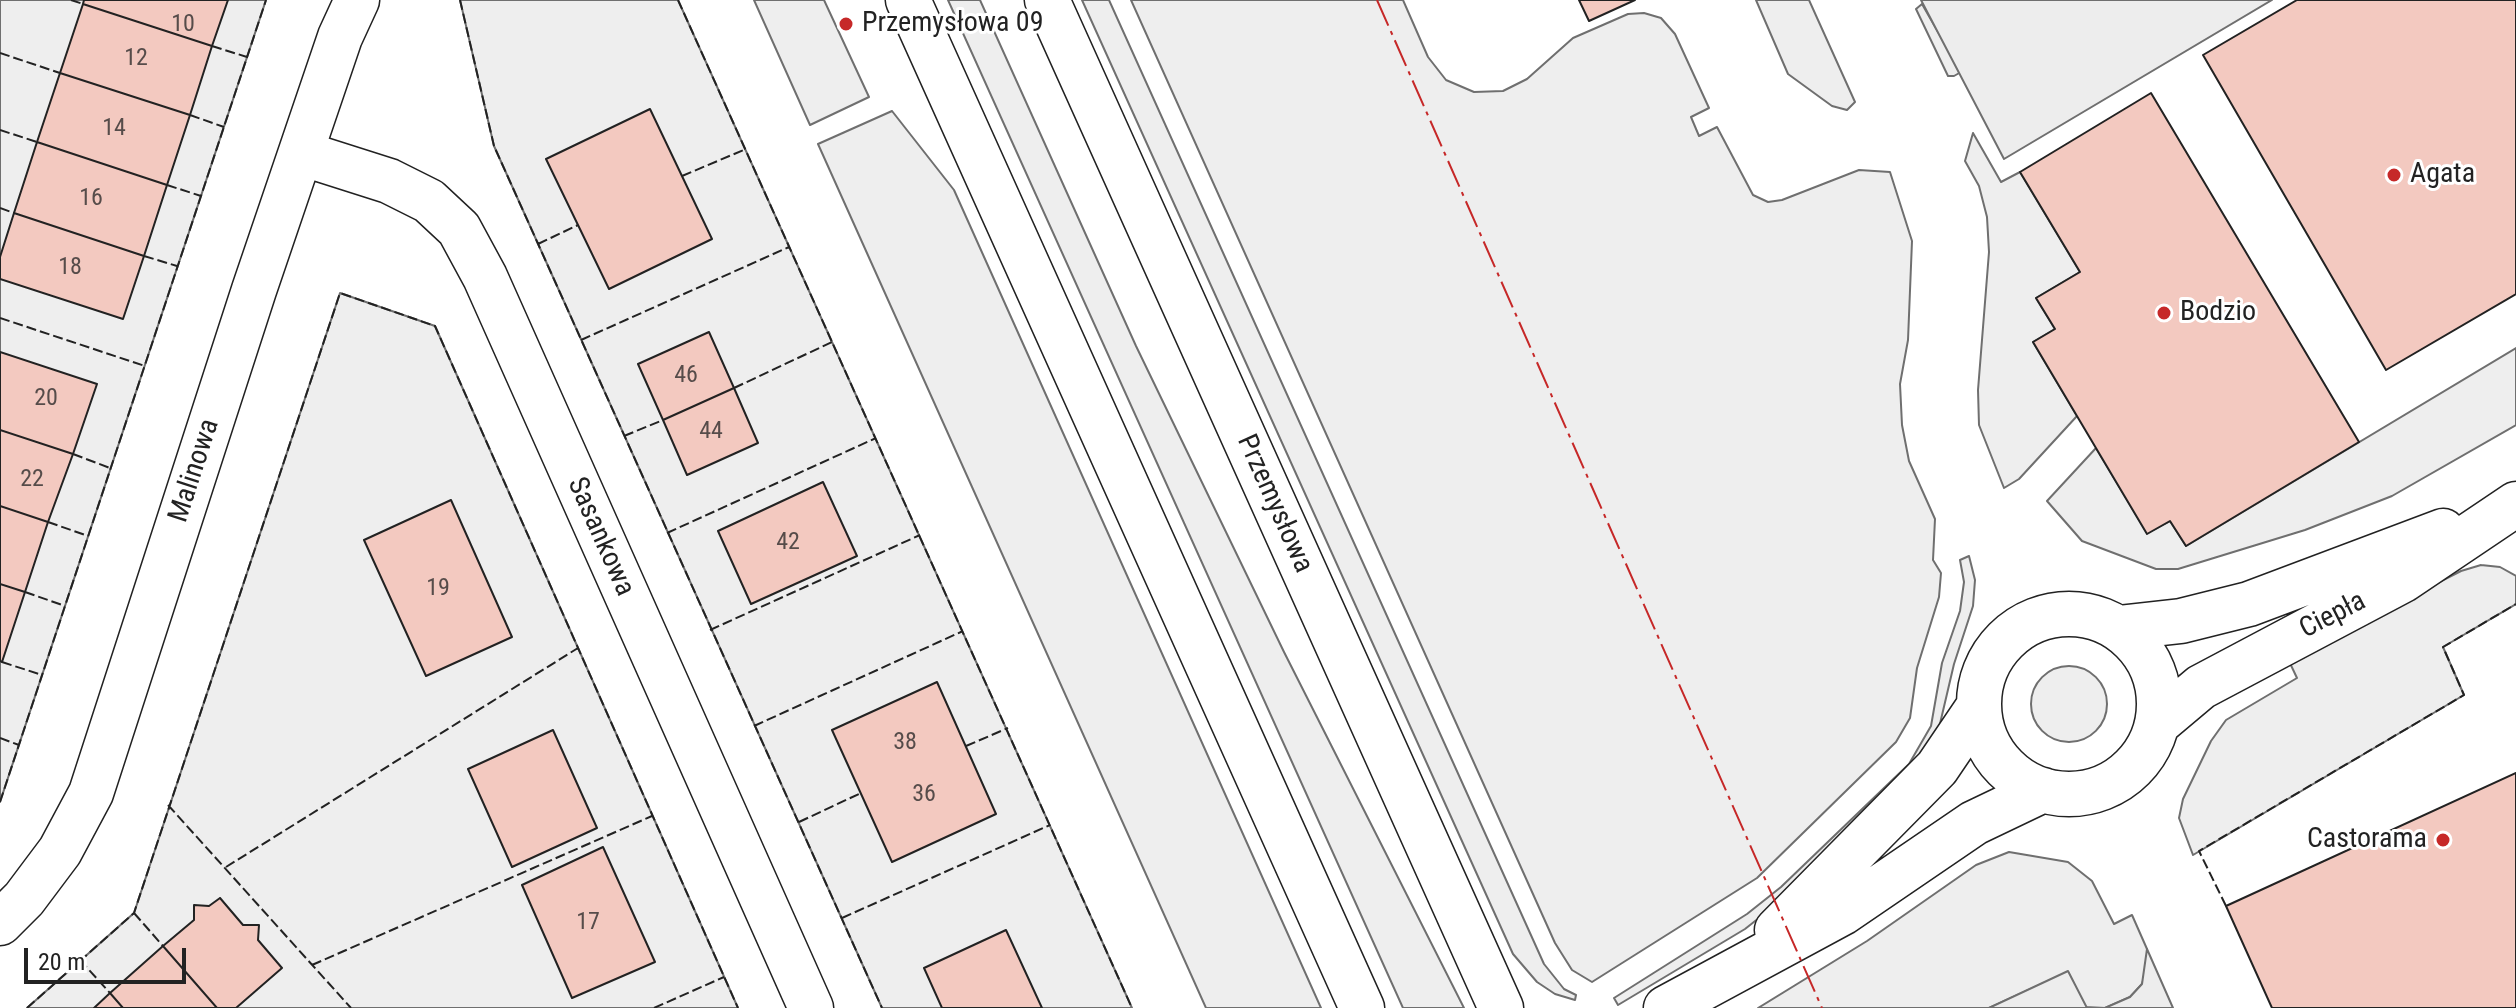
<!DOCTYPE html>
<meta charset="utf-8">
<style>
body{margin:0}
#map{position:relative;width:2516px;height:1008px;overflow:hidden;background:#fff;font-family:"Roboto Condensed",sans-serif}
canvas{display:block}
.scale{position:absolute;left:24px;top:948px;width:162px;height:36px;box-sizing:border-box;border:4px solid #222;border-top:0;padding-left:10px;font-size:24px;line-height:28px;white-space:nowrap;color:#222;-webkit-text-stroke:6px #fff;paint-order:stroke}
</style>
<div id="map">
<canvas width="2516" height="1008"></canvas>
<div class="scale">20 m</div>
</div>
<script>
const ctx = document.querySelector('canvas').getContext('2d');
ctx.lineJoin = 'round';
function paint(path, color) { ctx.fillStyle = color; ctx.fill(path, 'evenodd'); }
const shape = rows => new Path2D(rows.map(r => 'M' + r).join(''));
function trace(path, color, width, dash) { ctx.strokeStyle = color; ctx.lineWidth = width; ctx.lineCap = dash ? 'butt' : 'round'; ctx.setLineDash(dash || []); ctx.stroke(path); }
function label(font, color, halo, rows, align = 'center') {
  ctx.font = font + ' "Roboto Condensed",sans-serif'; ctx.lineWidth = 6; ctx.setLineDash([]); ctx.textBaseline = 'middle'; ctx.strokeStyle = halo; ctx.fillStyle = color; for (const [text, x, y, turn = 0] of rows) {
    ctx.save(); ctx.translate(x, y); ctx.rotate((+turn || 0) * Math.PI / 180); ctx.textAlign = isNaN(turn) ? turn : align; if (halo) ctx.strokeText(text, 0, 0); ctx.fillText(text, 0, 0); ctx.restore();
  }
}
const green = shape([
 [0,0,266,0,0,802,0,0],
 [460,0,678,0,1132,1008,882,1008,494,146,460,0],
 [754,0,824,0,869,97,810,125,754,0],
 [948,0,980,0,1136,346,1284,652,1464,1008,1403,1008,948,0],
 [1082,0,1109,0,1544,964,1564,989,1576,995,1575,1000,1555,994,1537,982,1513,954,1082,0],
 [1131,0,1403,0,1428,57,1446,80,1474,92,1503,91,1527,79,1573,38,1628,14,1644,13,1661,18,1675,34,1709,108,1691,117,1699,136,1717,127,1753,195,1768,202,1782,200,1859,170,1890,172,1912,241,1908,340,1900,384,1902,425,1909,461,1935,519,1933,560,1941,573,1939,597,1917,668,1910,718,1896,742,1757,878,1592,982,1572,970,1555,943,1131,0],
 [1756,0,1809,0,1855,102,1847,110,1832,106,1788,74,1756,0],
 [1922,4,1961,72,1954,76,1948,76,1916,9,1922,4],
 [892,111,954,190,1321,1008,1206,1008,818,144,892,111],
 [1973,133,2001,182,2020,172,2080,272,2036,298,2055,329,2033,342,2077,416,2019,479,2004,488,1979,425,1978,390,1989,252,1987,217,1979,186,1965,161,1973,133],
 [340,293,435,326,738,1008,27,1008,134,913,340,293],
 [2516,348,2516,425,2392,496,2305,530,2178,569,2156,569,2082,541,2047,501,2096,448,2147,533,2170,521,2186,546,2516,348],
 [1969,556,1975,580,1973,606,1954,664,1935,745,1783,899,1745,929,1618,1005,1614,998,1747,914,1781,887,1909,764,1931,726,1942,663,1960,611,1964,582,1960,560,1969,556],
 [2481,565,2500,567,2516,576,2516,604,2443,647,2464,695,2193,855,2179,818,2183,799,2211,741,2226,720,2297,678,2288,659,2461,571,2481,565],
 '2031 704a38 38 0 1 1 76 0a38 38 0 1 1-76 0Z',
 [2009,852,2068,862,2092,881,2114,924,2132,915,2147,949,2147,968,2142,984,2130,997,2105,1008,2085,1007,2068,972,1989,1008,1758,1008,1867,941,1976,865,2009,852]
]);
const parking = shape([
 [1921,0,2272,0,2004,159,1921,0],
 [2147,949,2173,1008,2105,1008,2130,997,2142,984,2147,949],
 [2068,971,2087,1008,1989,1008,2068,971]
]);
const building = shape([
 [84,0,228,0,212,46,83,4,84,0],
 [1579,0,1635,0,1589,21,1579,0],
 [2297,0,2516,0,2516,294,2386,370,2203,55,2297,0],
 [83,4,212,46,190,115,60,73,83,4],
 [60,73,190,115,167,185,37,142,60,73],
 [2151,93,2359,442,2186,546,2170,521,2147,534,2033,342,2055,329,2036,298,2080,272,2020,172,2151,93],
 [650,109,712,239,609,289,546,159,650,109],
 [37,142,167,185,144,256,14,213,37,142],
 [14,213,144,256,123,319,0,279,0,257,14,213],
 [709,332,734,388,663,420,638,364,709,332],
 [0,352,97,384,73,454,0,430,0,352],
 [734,388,758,443,687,475,663,420,734,388],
 [0,430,73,454,48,522,0,506,0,430],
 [823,482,857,556,751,604,718,531,823,482],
 [451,500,512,637,426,676,364,540,451,500],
 [0,506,48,522,25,592,0,584,0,506],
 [0,584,25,592,2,662,0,661,0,584],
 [937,682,996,814,892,862,832,730,937,682],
 [553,730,597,828,512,867,468,769,553,730],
 [2516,773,2516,1008,2272,1008,2226,906,2516,773],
 [603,847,655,962,572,998,522,885,603,847],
 [220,898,243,925,259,925,258,940,282,968,236,1008,217,1008,163,946,194,920,194,905,209,906,220,898],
 [1006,930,1042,1008,942,1008,924,968,1006,930],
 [163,946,217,1008,123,1008,110,993,163,946],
 [110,993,123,1008,94,1008,110,993]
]);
const street = shape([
 [301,153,389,181,429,201,459,229,485,277,811,1008],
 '1979 704a90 90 0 1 1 180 0a90 90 0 1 1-180 0Z',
 [2118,628,2181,621,2249,604,2443,531],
 [2157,724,2201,687,2403,580,2516,504],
 [0,923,24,899,60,851,91,793,254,290,340,37,357,0],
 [1777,930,1937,768,1979,706],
 [1666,1008,1842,913,1974,823,2043,790]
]);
const secondary = shape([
 [908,0,1362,1008],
 [1047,0,1501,1008]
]);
const fence = shape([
 [71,0,83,4],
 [460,0,494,146,882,1008],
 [678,0,1132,1008],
 [212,46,247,57],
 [0,53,60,73],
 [190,115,224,127],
 [0,130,37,142],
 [682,176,746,149],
 [167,185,201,196],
 [0,208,14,213],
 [538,244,578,225],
 [144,256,177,266],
 [0,318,145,366],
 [581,340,789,247],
 [734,388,832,342],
 [624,436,663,420],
 [73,454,110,468],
 [48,522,88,536],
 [667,533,876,438],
 [25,592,65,606],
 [710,630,920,535],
 [2,662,42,675],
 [754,726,963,631],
 [0,738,19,745],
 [966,746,1008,728],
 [0,802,266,0],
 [168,805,351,1008],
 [799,822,861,793],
 [226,867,578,648],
 [2226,906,2199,851,2464,695,2443,647,2516,604],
 [134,913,163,946],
 [842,918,1050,825],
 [80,960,110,993],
 [312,965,652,816],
 [27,1008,134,913,340,293,435,326,738,1008],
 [654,1008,724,977]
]);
const power = shape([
 [1377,0,1822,1008]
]);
const markers = [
 [846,24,8,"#c62828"],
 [2394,175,8,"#c62828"],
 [2164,313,8,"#c62828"],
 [2443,840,8,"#c62828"]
];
const numberNames = [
 ["10",183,25],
 ["12",136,59],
 ["14",114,129],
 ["16",91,199],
 ["18",70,268],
 ["46",686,376],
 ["20",46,399],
 ["44",711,432],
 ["22",32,480],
 ["42",788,543],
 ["19",438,589],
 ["38",905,743],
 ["36",924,795],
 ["17",588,923]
];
const poiNames = [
 ["Przemysłowa 09",862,24],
 ["Agata",2410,175],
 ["Bodzio",2180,313],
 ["Castorama",2427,840,"right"]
];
const streetNames = [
 ["Malinowa",195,471,-72],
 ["Przemysłowa",1274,504,66],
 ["Sasankowa",600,537,66],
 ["Ciepła",2333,616,-27]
];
paint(green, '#eee');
trace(green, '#6f6f6f', 2);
paint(parking, '#ededed');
trace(parking, '#6f6f6f', 2);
paint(building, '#f3c9c0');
trace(building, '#222', 2);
trace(street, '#222', 47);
trace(secondary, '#222', 47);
trace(street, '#fff', 44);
trace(secondary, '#fff', 44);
trace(fence, '#222', 2, [10, 4]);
trace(power, '#c62828', 2, [28, 6, 4, 6]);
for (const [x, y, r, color] of markers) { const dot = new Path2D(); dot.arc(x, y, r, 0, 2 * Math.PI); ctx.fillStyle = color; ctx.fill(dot); trace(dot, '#fff', 3); }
label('24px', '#564c4a', null, numberNames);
label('28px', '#222', '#fff', poiNames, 'left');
label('28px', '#222', '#fff', streetNames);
</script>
